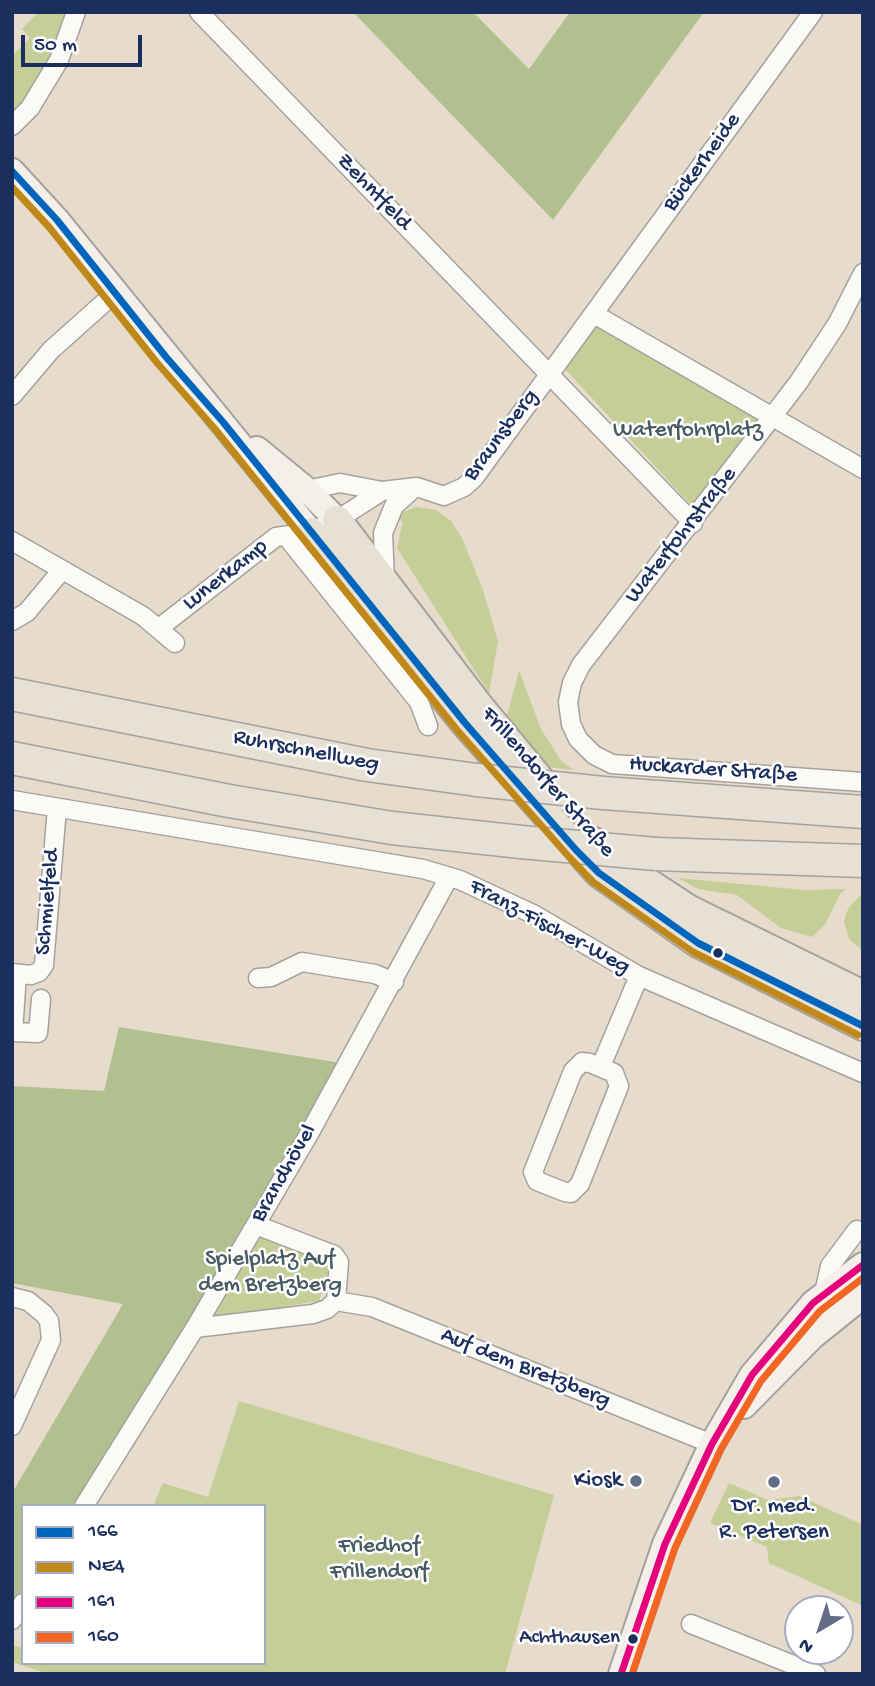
<!DOCTYPE html>
<meta charset="utf-8">
<style>
body{margin:0}
#map{position:relative;width:875px;height:1686px;overflow:hidden;background:#e7dccc;font-family:"Gochi Hand",sans-serif}
canvas{display:block}
.frame{position:absolute;inset:0;border:14px solid #1b2f5e;pointer-events:none}
.legend{position:absolute;left:21px;top:1504px;width:245px;height:161px;box-sizing:border-box;background:#fff;border:2px solid #a4acbf;margin:0;padding:9px 12px;list-style:none;font-size:21px;color:#1b2f5e}
.legend li{display:flex;align-items:center;gap:14px;height:35px}
.legend b{width:35px;border:2px solid #a4acbf}
.north{position:absolute;left:784px;top:1595px;width:70px;height:70px;box-sizing:border-box;background:#fff;border:2px solid #a4acbf;border-radius:50%;rotate:219deg;font-size:19px;font-weight:700;line-height:28px;text-align:center;color:#1b2f5e}
.north::after{content:'';display:block;margin:auto;width:24px;height:32px;background:#626c84;clip-path:polygon(50% 0,100% 100%,50% 72%,0 100%)}
.scale{position:absolute;left:21px;top:35px;width:121px;height:32px;box-sizing:border-box;border:4px solid #1b2f5e;border-top:0;padding-left:9px;font-size:21px;line-height:24px;white-space:nowrap;color:#1b2f5e;-webkit-text-stroke:5px #fff;paint-order:stroke}
</style>
<div id="map">
<canvas width="875" height="1686"></canvas>
<div class="frame"></div>
<ul class="legend">
<li><b style="height:9px;background:#0065bd"></b>166</li>
<li><b style="height:9px;background:#c08818"></b>NE4</li>
<li><b style="height:9px;background:#e5007d"></b>161</li>
<li><b style="height:9px;background:#f26522"></b>160</li>
</ul>
<div class="north">N</div>
<div class="scale">50 m</div>
</div>
<script>
const ctx = document.querySelector('canvas').getContext('2d');
ctx.lineJoin = 'round';
function paint(path, color) { ctx.fillStyle = color; ctx.fill(path, 'evenodd'); }
const shape = rows => new Path2D(rows.map(r => 'M' + r).join(''));
function trace(path, color, width, dash) { ctx.strokeStyle = color; ctx.lineWidth = width; ctx.lineCap = dash ? 'butt' : 'round'; ctx.setLineDash(dash || []); ctx.stroke(path); }
function label(font, color, halo, rows, align = 'center') {
  ctx.font = font + ' "Gochi Hand",sans-serif'; ctx.lineWidth = 5; ctx.setLineDash([]); ctx.textBaseline = 'middle'; ctx.strokeStyle = halo; ctx.fillStyle = color; for (const [text, x, y, turn = 0] of rows) {
    ctx.save(); ctx.translate(x, y); ctx.rotate((+turn || 0) * Math.PI / 180); ctx.textAlign = isNaN(turn) ? turn : align; if (halo) ctx.strokeText(text, 0, 0); ctx.fillText(text, 0, 0); ctx.restore();
  }
}
const green = shape([
 [39,12,74,12,73,19,12,121,12,56,30,38,22,29],
 [599,323,761,417,691,505,565,369],
 [416,507,436,510,451,521,462,538,483,590,498,641,489,693,397,548,403,521,395,520,401,513],
 [519,670,541,729,562,762,574,770,548,767,507,716],
 [678,878,804,890,846,889,840,894,826,923,812,937,781,928,737,895,698,889],
 [863,892,863,951,849,939,844,921,848,909],
 [256,1229,326,1260,329,1272,319,1301,202,1320],
 [239,1401,554,1495,505,1674,48,1674,12,1662,12,1645,23,1648,23,1663,264,1663,264,1506,153,1506,163,1483,208,1497],
 [729,1483,768,1500,799,1496,863,1525,863,1606,769,1563,767,1547,710,1523]
]);
const forest = shape([
 [353,12,473,12,529,69,570,12,704,12,553,220],
 [119,1027,341,1063,179,1339,75,1506,23,1506,23,1591,12,1608,12,1493,123,1304,12,1283,12,1086,104,1091]
]);
const street = shape([
 [199,12,693,523],
 [12,126,30,108,59,60,76,12],
 [863,273,837,324,798,383,581,665,572,683,568,702,571,724,578,739,594,755,612,764,863,782],
 [594,314,863,469],
 [12,396,51,350,116,292],
 [307,490,340,483,382,491],
 [286,536,419,702,428,726],
 [12,541,143,616,175,643],
 [385,581,383,533,394,506,414,488],
 [12,621,27,612,62,570],
 [159,628,276,537,311,532,337,520,382,491,417,487,444,496,464,487,474,478,813,12],
 [12,800,423,869,460,880,535,915,639,976,863,1073],
 [12,973,31,975,39,972,44,965,57,808],
 [17,974,13,1032,38,1033,41,999],
 [258,978,271,977,302,962,375,974,394,982],
 [582,1062,590,1063,614,1073,619,1086,580,1184,571,1193,565,1192,537,1181,533,1172,573,1071,582,1062],
 [601,1066,639,976],
 [256,1225,334,1255,339,1262,336,1301],
 [824,1293,830,1266,857,1230],
 [12,1297,28,1301,44,1314,49,1321,51,1340,12,1426],
 [195,1328,313,1314,327,1309,336,1301,372,1307,712,1444],
 [84,1506,195,1328,309,1134,449,877],
 [12,1620,23,1603],
 [691,1624,816,1674]
]);
const secondary = shape([
 [12,171,57,220,311,532],
 [257,449,307,490,337,520],
 [744,1406,812,1337,863,1296],
 [621,1674,665,1544,712,1444,752,1375,813,1303,863,1265]
]);
const primary = shape([
 [337,520,478,705,555,798],
 [311,532,465,723,599,873,698,943,863,1026],
 [594,842,616,862,688,909,863,995]
]);
const highway = shape([
 [12,694,367,765,477,780],
 [12,758,229,801,392,828,521,842],
 [603,793,863,812],
 [656,854,863,861]
]);
const highwayBridge = shape([
 [477,780,603,793],
 [521,842,656,854]
]);
const bus1 = shape([
 [12,171,57,220,166,357,223,422,465,723,576,850,599,873,698,943,863,1026]
]);
const bus2 = shape([
 [12,187,49,227,158,364,215,429,457,730,569,857,593,882,693,952,858,1035]
]);
const bus3 = shape([
 [621,1674,665,1544,712,1444,752,1375,813,1303,863,1265]
]);
const bus4 = shape([
 [632,1674,675,1548,721,1449,761,1381,820,1311,863,1278]
]);
const markers = [
 [718,953,6,"#1b2f5e"],
 [636,1481,7,"#626c84"],
 [774,1482,7,"#626c84"],
 [633,1639,6,"#1b2f5e"]
];
const busNames = [
 ["Achthausen",620,1639]
];
const streetNames = [
 ["Bückerheide",703,163,-54],
 ["Zehntfeld",373,193,46],
 ["Braunsberg",502,436,-53],
 ["Waterfohrstraße",682,536,-52],
 ["Lunerkamp",226,576,-38],
 ["Ruhrschnellweg",306,752,11],
 ["Huckarder Straße",713,771,4],
 ["Frillendorfer Straße",547,783,49],
 ["Schmielfeld",49,902,-85],
 ["Franz-Fischer-Weg",549,928,28],
 ["Brandhövel",285,1174,-60],
 ["Auf dem Bretzberg",525,1369,22]
];
const parkNames = [
 ["Waterfohrplatz",688,431],
 ["Spielplatz Auf",270,1260],
 ["dem Bretzberg",270,1286],
 ["Friedhof",379,1547],
 ["Frillendorf",379,1573]
];
const poiNames = [
 ["Kiosk",622,1481],
 ["Dr. med.",774,1507,"center"],
 ["R. Petersen",774,1533,"center"]
];
paint(green, '#c5ce96');
paint(forest, '#b2c08f');
trace(street, '#a5a19e', 21);
trace(secondary, '#a5a19e', 28);
trace(primary, '#a5a19e', 32);
trace(highway, '#a5a19e', 35);
trace(street, '#fbfaf7', 18);
trace(secondary, '#f4f0e9', 24);
trace(primary, '#e7e0d4', 28);
trace(highway, '#e7e0d4', 32);
trace(highwayBridge, '#a5a19e', 35, []);
trace(highwayBridge, '#e7e0d4', 32);
trace(bus1, '#0065bd', 7);
trace(bus2, '#c08818', 7);
trace(bus3, '#e5007d', 7);
trace(bus4, '#f26522', 7);
for (const [x, y, r, color] of markers) { const dot = new Path2D(); dot.arc(x, y, r, 0, 2 * Math.PI); ctx.fillStyle = color; ctx.fill(dot); trace(dot, '#fff', 2.5); }
label('21px', '#1b2f5e', '#fff', busNames, 'right');
label('23px', '#1b2f5e', '#fff', streetNames);
label('23px', '#465b61', '#fff', parkNames);
label('23px', '#1b2f5e', '#fff', poiNames, 'right');
</script>
